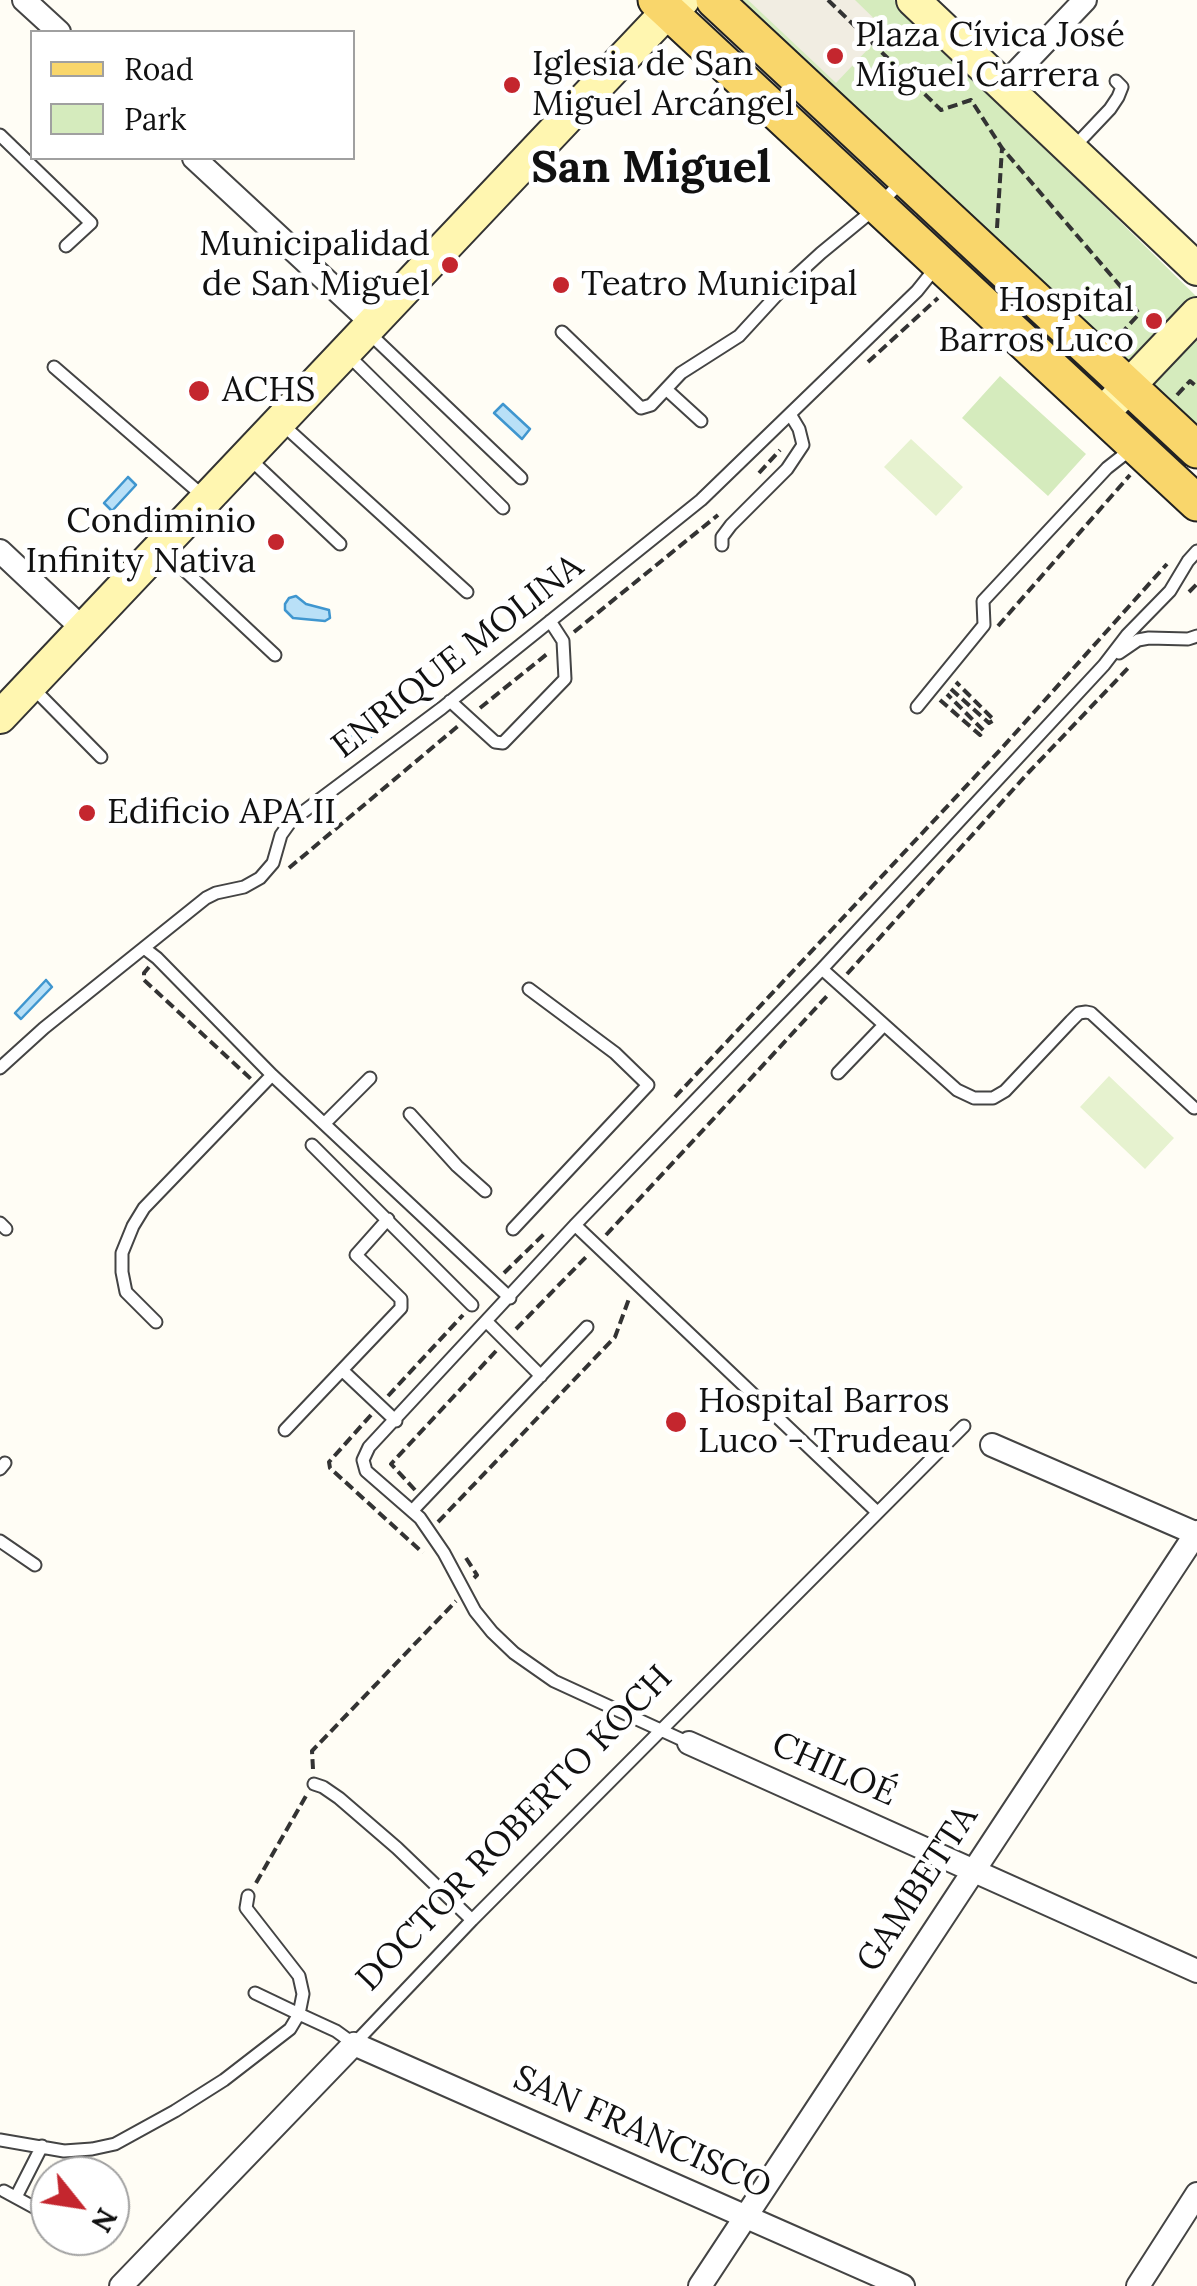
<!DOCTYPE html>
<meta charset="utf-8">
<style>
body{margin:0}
#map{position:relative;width:1197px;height:2286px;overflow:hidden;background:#fffdf5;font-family:Lora,serif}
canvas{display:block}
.legend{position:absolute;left:30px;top:30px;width:325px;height:130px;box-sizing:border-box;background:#fff;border:2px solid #a0a0a0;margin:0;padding:12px 18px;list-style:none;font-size:30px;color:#111}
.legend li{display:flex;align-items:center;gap:20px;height:50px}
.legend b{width:50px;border:2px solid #a0a0a0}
.north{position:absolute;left:30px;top:2156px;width:100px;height:100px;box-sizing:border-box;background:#fff;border:2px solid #a0a0a0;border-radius:50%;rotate:120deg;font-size:28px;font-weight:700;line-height:40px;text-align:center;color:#111}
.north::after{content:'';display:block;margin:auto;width:35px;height:45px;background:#c4262e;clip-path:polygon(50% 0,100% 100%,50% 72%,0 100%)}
</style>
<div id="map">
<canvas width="1197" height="2286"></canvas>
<ul class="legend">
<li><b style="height:12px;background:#f9d66b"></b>Road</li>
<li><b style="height:28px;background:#d5ebbd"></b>Park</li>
</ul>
<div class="north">N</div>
</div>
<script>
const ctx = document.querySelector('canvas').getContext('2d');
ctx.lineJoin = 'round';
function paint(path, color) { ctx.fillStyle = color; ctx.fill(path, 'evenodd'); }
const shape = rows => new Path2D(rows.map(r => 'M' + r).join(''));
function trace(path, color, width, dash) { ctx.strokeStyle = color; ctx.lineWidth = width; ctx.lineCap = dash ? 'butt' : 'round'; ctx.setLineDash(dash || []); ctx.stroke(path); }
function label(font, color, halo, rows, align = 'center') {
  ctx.font = font + ' Lora,serif'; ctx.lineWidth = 10; ctx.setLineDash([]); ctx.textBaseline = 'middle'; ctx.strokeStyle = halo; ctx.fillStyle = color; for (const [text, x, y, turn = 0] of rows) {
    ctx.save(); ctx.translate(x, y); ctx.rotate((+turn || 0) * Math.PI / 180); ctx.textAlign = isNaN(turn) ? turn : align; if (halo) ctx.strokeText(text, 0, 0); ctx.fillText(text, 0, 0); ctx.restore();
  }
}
const green = shape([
 [738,0,894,0,1197,297,1197,432],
 [1000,376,1086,454,1048,496,962,418]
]);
const pitch = shape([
 [911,439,963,487,936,516,884,467],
 [1109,1076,1174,1138,1145,1169,1080,1107]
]);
const plaza = shape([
 [748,0,855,0,886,30,836,83]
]);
const water = shape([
 [503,404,530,429,522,439,494,413,503,404],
 [128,477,136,485,112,511,104,503,128,477],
 [296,596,306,604,329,610,330,618,325,621,293,618,285,610,285,604,289,598,296,596],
 [369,715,381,726,359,750,347,739,369,715],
 [46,980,52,987,21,1019,15,1013,46,980]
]);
const path = shape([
 [828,0,941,110,971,100,1002,148,1122,288,1139,314,1117,338],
 [997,228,1002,148],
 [868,362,938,298],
 [1177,395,1190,381,1197,387],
 [759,473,780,450],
 [1189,592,1197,584],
 [998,626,1130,475],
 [574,632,718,515],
 [951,689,989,723,994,720,956,682],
 [940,700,980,735,984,731,947,694],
 [480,708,547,654],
 [289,868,458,726],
 [149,967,144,973,144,980,251,1079],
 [847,974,1028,773,1131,665],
 [675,1097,1001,749,1167,564],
 [606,1235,827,996],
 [504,1273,544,1234],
 [516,1329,586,1257],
 [388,1396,463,1315],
 [371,1415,329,1462,330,1468,423,1553],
 [415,1490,391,1464,496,1351],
 [438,1522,615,1337,630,1296],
 [466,1558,477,1575,474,1578],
 [313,1769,312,1751,456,1601],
 [256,1883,306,1796]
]);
const lane = shape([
 [0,135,91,223,66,246],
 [1074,147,1110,109,1118,97,1122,87,1116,81],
 [562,332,641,408,651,405,681,373,739,336,785,286,821,253,877,207,903,180],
 [369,333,521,478],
 [348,355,503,508],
 [54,367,203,496],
 [667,390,701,421],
 [282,424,467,592],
 [250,459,340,544],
 [722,545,722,537,731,525,787,469,803,445,799,429,790,414],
 [164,551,275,655],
 [1119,653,1138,640,1149,638,1188,639,1197,636],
 [33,688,101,757],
 [450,701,495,742,503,743,565,679,563,641,550,621],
 [917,707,984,625,983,601,1107,468,1130,450],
 [144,948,157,958,272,1075,510,1298],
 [822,969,957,1090,974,1098,993,1098,1005,1091,1071,1021,1079,1013,1086,1012,1091,1013,1194,1108],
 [0,1068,44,1028,206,898,216,893,244,887,260,878,273,863,281,835,291,821,442,708,701,500,917,291,937,266],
 [838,1073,884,1025],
 [410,1114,457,1166,485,1191],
 [325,1123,370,1078],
 [312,1145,472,1305],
 [0,1223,6,1229],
 [575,1225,877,1512],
 [513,1229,648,1085,615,1053,529,989],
 [156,1322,126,1292,122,1272,122,1253,133,1226,144,1208,272,1075],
 [487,1322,541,1376],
 [342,1370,396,1421],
 [285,1430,401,1308,401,1299,356,1255,388,1219],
 [0,1469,5,1463],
 [412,1511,587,1327],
 [0,1541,35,1565],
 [689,1743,554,1681,514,1653,492,1632,475,1611,444,1553,420,1518,366,1471,363,1460,369,1447,575,1225,822,969,1104,665,1127,635,1170,591,1188,561,1197,551],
 [314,1784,323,1787,339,1798,397,1848,472,1920],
 [248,1896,246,1908,299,1976,303,1994,299,2014,255,1993],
 [0,2140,64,2151,92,2149,115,2144,175,2111,224,2080,290,2029,299,2014,336,2031,354,2044,472,1920,964,1426],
 [4,2191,50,2216],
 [16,2197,42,2146]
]);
const street = shape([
 [24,0,59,32],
 [1003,86,1085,0],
 [194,158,372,323],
 [0,551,83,629],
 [992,1445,1197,1534],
 [689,1743,1197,1971],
 [121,2286,354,2044,903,2286],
 [700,2286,1197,1532],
 [1138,2286,1197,2194]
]);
const secondary = shape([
 [913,0,1197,269],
 [1101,415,1197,314],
 [0,717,668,11,683,0]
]);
const primary = shape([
 [656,0,1197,503],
 [714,0,1197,450]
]);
const markers = [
 [835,56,10,"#c4262e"],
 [512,85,10,"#c4262e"],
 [450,265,10,"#c4262e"],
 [561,285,10,"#c4262e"],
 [1154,321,10,"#c4262e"],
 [199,391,12,"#c4262e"],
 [276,542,10,"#c4262e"],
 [87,813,10,"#c4262e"],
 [676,1422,12,"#c4262e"]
];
const poiNames = [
 ["Plaza Cívica José",855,36],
 ["Miguel Carrera",855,76],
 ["Iglesia de San",532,65],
 ["Miguel Arcángel",532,105],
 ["Municipalidad",430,245,"right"],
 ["de San Miguel",430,285,"right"],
 ["Teatro Municipal",581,285],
 ["Hospital",1134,301,"right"],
 ["Barros Luco",1134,341,"right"],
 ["ACHS",222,391],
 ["Condiminio",256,522,"right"],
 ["Infinity Nativa",256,562,"right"],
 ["Edificio APA II",107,813],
 ["Hospital Barros",698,1402],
 ["Luco - Trudeau",698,1442]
];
const streetNames = [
 ["ENRIQUE MOLINA",458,657,-38],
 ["CHILOÉ",834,1770,24],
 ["DOCTOR ROBERTO KOCH",515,1829,-46],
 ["GAMBETTA",918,1889,-57],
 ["SAN FRANCISCO",642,2133,24]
];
const districtNames = [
 ["San Miguel",651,169]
];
paint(green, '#d5ebbd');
paint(pitch, '#e6f2cf');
paint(plaza, '#f1ede2');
paint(water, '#b9e0f7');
trace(water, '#3f96cf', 2.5);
trace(lane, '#444', 15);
trace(street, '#444', 26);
trace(secondary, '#333', 36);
trace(primary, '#222', 39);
trace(path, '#333', 4, [10, 5]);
trace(lane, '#fff', 11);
trace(street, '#fff', 22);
trace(secondary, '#fff6b0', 32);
trace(primary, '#f9d66b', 35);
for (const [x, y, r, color] of markers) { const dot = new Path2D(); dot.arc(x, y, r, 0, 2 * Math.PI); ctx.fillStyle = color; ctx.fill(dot); trace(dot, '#fff', 4); }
label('35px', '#111', '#fff', poiNames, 'left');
label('35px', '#111', '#fff', streetNames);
label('bold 45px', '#111', '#fff', districtNames);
</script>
